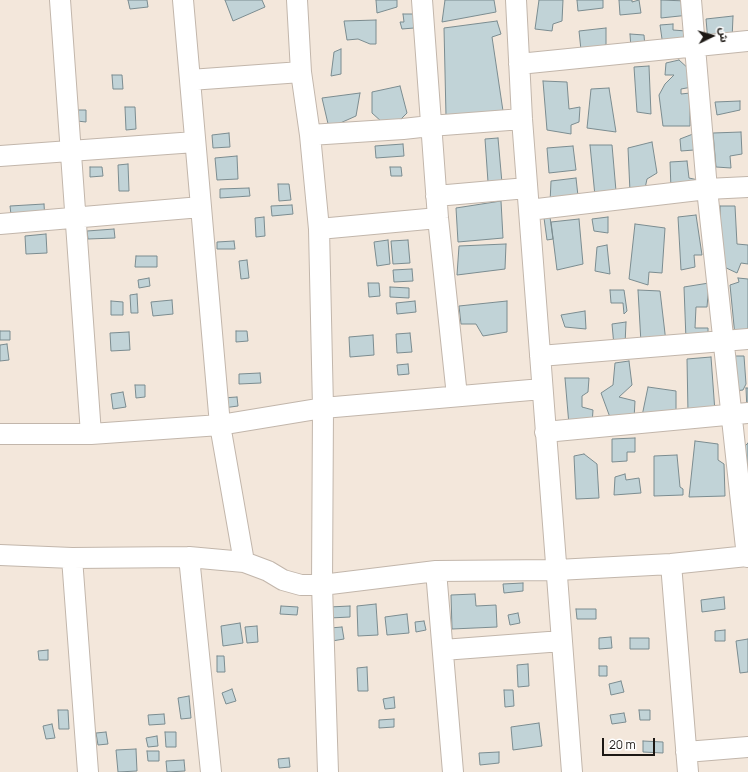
<!DOCTYPE html>
<meta charset="utf-8">
<style>
body{margin:0}
#map{position:relative;width:748px;height:772px;overflow:hidden;background:#f3e7db;font-family:Manrope,"Noto Sans Arabic",sans-serif}
canvas{display:block}
.north{position:absolute;left:692px;top:16px;width:40px;height:40px;-webkit-text-stroke:3px #fff;paint-order:stroke;rotate:85deg;font-size:11px;font-weight:700;line-height:16px;text-align:center;color:#1c1814}
.north::after{content:'';display:block;margin:auto;width:14px;height:18px;background:#1c1814;clip-path:polygon(50% 0,100% 100%,50% 72%,0 100%)}
.scale{position:absolute;left:602px;top:738px;width:53px;height:18px;box-sizing:border-box;border:2px solid #1c1814;border-top:0;padding-left:5px;font-size:12px;line-height:14px;white-space:nowrap;color:#1c1814;-webkit-text-stroke:3px #fff;paint-order:stroke}
</style>
<div id="map">
<canvas width="748" height="772"></canvas>
<div class="north">ش</div>
<div class="scale">20 m</div>
</div>
<script>
const ctx = document.querySelector('canvas').getContext('2d');
ctx.lineJoin = 'round';
function paint(path, color) { ctx.fillStyle = color; ctx.fill(path, 'evenodd'); }
const shape = rows => new Path2D(rows.map(r => 'M' + r).join(''));
function trace(path, color, width, dash) { ctx.strokeStyle = color; ctx.lineWidth = width; ctx.lineCap = dash ? 'butt' : 'round'; ctx.setLineDash(dash || []); ctx.stroke(path); }
const building = shape([
 [128,0,147,0,148,7,130,9,128,0],
 [225,0,262,0,265,7,233,21,225,0],
 [376,0,397,0,397,7,377,13,376,0],
 [445,0,494,0,496,12,442,22,445,0],
 [539,0,563,0,562,21,553,24,552,31,535,29,539,0],
 [577,0,603,0,603,8,578,11,577,0],
 [619,0,632,0,632,2,639,0,641,13,620,15,619,0],
 [661,0,687,1,689,15,661,18,661,0],
 [403,14,417,14,414,28,402,29,400,22,404,22,403,14],
 [733,16,732,40,708,42,706,19,733,16],
 [376,20,376,44,370,44,358,39,347,40,344,21,376,20],
 [497,21,501,34,492,37,503,111,446,116,444,28,497,21],
 [673,24,673,30,686,31,689,43,663,46,660,25,673,24],
 [606,28,606,45,581,50,579,31,606,28],
 [630,34,644,35,645,47,631,49,630,34],
 [341,49,341,74,331,76,334,52,341,49],
 [679,60,690,70,692,87,681,89,681,94,690,93,690,126,663,126,659,95,665,84,674,75,665,75,666,63,679,60],
 [649,66,651,114,637,112,634,67,649,66],
 [112,75,122,75,123,89,113,89,112,75],
 [543,81,567,82,569,109,580,107,579,122,571,125,571,134,547,130,543,81],
 [400,86,407,113,400,120,382,122,372,113,372,92,400,86],
 [609,88,616,132,587,128,591,89,609,88],
 [360,93,356,116,329,128,322,98,360,93],
 [740,101,740,110,717,115,715,102,740,101],
 [125,107,135,107,136,129,126,130,125,107],
 [77,110,86,110,86,122,77,121,77,110],
 [741,132,742,154,730,156,731,168,716,167,713,133,741,132],
 [229,133,230,147,213,148,212,135,229,133],
 [693,134,694,150,681,151,680,139,693,134],
 [498,138,502,183,488,182,485,139,498,138],
 [652,142,657,173,647,179,644,193,630,192,628,148,652,142],
 [403,144,404,156,376,158,375,146,403,144],
 [590,145,612,145,616,191,595,196,590,145],
 [573,146,576,170,549,173,547,148,573,146],
 [237,156,238,179,217,180,215,158,237,156],
 [687,161,689,178,698,180,671,189,670,162,687,161],
 [128,164,129,191,119,191,118,165,128,164],
 [90,167,102,167,103,176,90,177,90,167],
 [390,167,401,167,402,176,391,176,390,167],
 [576,178,578,196,550,203,551,181,576,178],
 [278,184,289,184,291,200,279,201,278,184],
 [249,188,250,196,220,198,220,189,249,188],
 [501,201,503,238,458,242,456,208,501,201],
 [44,204,45,220,12,223,10,206,44,204],
 [292,205,293,214,272,216,271,206,292,205],
 [720,206,735,206,737,244,748,245,748,264,741,263,737,273,722,266,720,206],
 [696,215,702,255,694,255,695,267,681,270,678,217,696,215],
 [264,217,265,236,256,237,255,218,264,217],
 [550,217,553,239,547,240,544,218,550,217],
 [608,217,608,233,594,231,592,219,608,217],
 [579,219,583,264,557,270,551,222,579,219],
 [635,224,665,228,662,273,649,272,648,285,629,279,635,224],
 [114,229,115,238,88,239,87,231,114,229],
 [46,234,47,253,26,254,25,236,46,234],
 [388,240,390,264,377,266,374,242,388,240],
 [408,240,410,263,393,264,391,241,408,240],
 [234,241,235,249,217,249,217,242,234,241],
 [506,244,505,269,457,275,459,246,506,244],
 [607,245,610,274,595,271,597,247,607,245],
 [136,256,157,256,157,267,135,267,136,256],
 [247,260,249,278,241,279,239,261,247,260],
 [412,269,413,281,394,282,393,270,412,269],
 [149,278,150,286,139,288,138,280,149,278],
 [738,278,748,279,748,334,735,336,730,285,739,282,738,278],
 [368,283,379,283,380,296,369,297,368,283],
 [709,283,707,307,696,307,695,328,708,328,708,339,686,340,684,287,709,283],
 [390,287,409,288,409,298,390,297,390,287],
 [610,290,624,290,627,311,624,314,623,303,611,303,610,290],
 [638,290,660,291,666,342,641,343,638,290],
 [137,294,138,313,131,313,130,295,137,294],
 [172,300,173,314,153,316,151,302,172,300],
 [111,301,123,302,123,315,111,315,111,301],
 [415,301,416,312,397,314,396,303,415,301],
 [507,301,507,332,483,336,476,324,461,324,459,306,507,301],
 [585,311,586,329,565,327,561,315,585,311],
 [626,322,625,345,614,346,612,324,626,322],
 [0,331,10,331,10,340,0,340,0,331],
 [236,331,247,331,248,341,236,342,236,331],
 [129,332,130,350,111,351,110,333,129,332],
 [410,333,412,352,397,353,396,334,410,333],
 [373,335,374,355,350,357,349,337,373,335],
 [7,344,9,360,0,361,0,345,7,344],
 [732,356,744,356,746,384,743,390,734,391,732,356],
 [711,357,715,412,688,413,687,359,711,357],
 [629,361,632,385,619,397,635,401,634,419,611,420,601,393,613,385,615,363,629,361],
 [408,364,409,374,398,375,397,365,408,364],
 [260,373,261,383,239,384,239,374,260,373],
 [565,378,589,378,588,392,582,396,582,407,593,410,592,424,569,425,565,378],
 [135,385,145,385,145,397,136,398,135,385],
 [648,387,676,391,676,416,642,416,648,387],
 [746,388,748,388,748,410,747,410,746,388],
 [123,392,126,407,113,409,111,394,123,392],
 [237,397,238,406,223,408,222,398,237,397],
 [635,438,635,452,627,452,627,461,612,462,612,439,635,438],
 [695,441,718,444,718,460,724,464,725,496,689,497,695,441],
 [748,443,748,485,740,451,748,443],
 [584,454,597,464,599,498,576,499,574,456,584,454],
 [677,455,680,487,683,489,683,495,654,496,654,456,677,455],
 [625,474,626,480,639,478,641,493,614,495,615,477,625,474],
 [523,583,523,591,504,593,503,584,523,583],
 [475,594,476,606,496,605,497,627,452,629,451,595,475,594],
 [724,597,725,609,702,612,701,600,724,597],
 [376,604,378,635,358,636,357,606,376,604],
 [281,606,298,607,297,615,280,614,281,606],
 [350,606,350,617,330,618,329,607,350,606],
 [576,609,596,609,596,619,577,619,576,609],
 [518,613,520,623,510,625,508,615,518,613],
 [407,614,409,633,387,635,385,617,407,614],
 [424,621,426,630,416,632,415,622,424,621],
 [240,623,243,643,223,646,221,626,240,623],
 [257,626,258,642,247,643,245,627,257,626],
 [342,627,344,639,332,641,330,628,342,627],
 [725,630,725,641,715,641,715,631,725,630],
 [611,637,612,648,599,649,599,638,611,637],
 [630,638,649,638,649,649,630,649,630,638],
 [748,639,748,672,740,673,736,641,748,639],
 [48,650,48,660,39,660,38,651,48,650],
 [217,656,224,656,225,672,217,672,217,656],
 [528,664,529,686,518,687,517,665,528,664],
 [599,666,607,666,607,676,599,676,599,666],
 [367,667,368,691,358,691,357,668,367,667],
 [621,681,624,692,611,695,609,684,621,681],
 [232,689,236,701,226,704,222,693,232,689],
 [504,690,513,690,514,706,505,707,504,690],
 [189,696,191,718,181,719,178,698,189,696],
 [394,697,395,708,385,709,383,699,394,697],
 [58,710,68,710,69,729,59,729,58,710],
 [639,710,650,710,650,720,640,720,639,710],
 [624,713,626,722,612,724,610,715,624,713],
 [164,714,165,724,149,725,148,715,164,714],
 [394,719,394,727,379,728,379,720,394,719],
 [539,723,542,746,513,750,511,727,539,723],
 [52,724,55,738,46,739,43,726,52,724],
 [106,732,108,744,98,745,96,733,106,732],
 [165,732,176,732,176,747,166,747,165,732],
 [157,736,158,746,148,747,146,738,157,736],
 [643,741,663,742,663,753,643,752,643,741],
 [136,749,137,771,118,772,116,750,136,749],
 [147,751,159,751,159,761,148,761,147,751],
 [499,752,499,763,480,765,479,753,499,752],
 [289,758,290,767,279,768,278,759,289,758],
 [184,760,185,771,167,772,166,761,184,760]
]);
const minor = shape([
 [60,0,91,434],
 [183,0,220,425,244,562],
 [297,0,301,72,310,135,319,229,323,408,322,585,328,772],
 [422,0,438,218,457,396],
 [516,0,522,119,572,772],
 [691,0,707,189,747,557],
 [519,64,748,41],
 [190,80,301,72],
 [310,135,403,129,430,126,522,119],
 [0,156,195,142],
 [436,196,527,188],
 [529,210,707,189,748,187],
 [0,224,201,207],
 [319,229,438,218],
 [540,356,748,339],
 [545,432,748,413],
 [0,434,91,434,220,425,323,408,542,389],
 [0,555,72,558,189,557,244,562,268,571,283,580,301,585,322,585,436,571,557,570,671,564,748,556],
 [189,557,211,772],
 [72,558,88,772],
 [671,564,688,772],
 [436,571,453,772],
 [443,650,562,641],
 [686,752,748,747]
]);
paint(building, '#c1d3d7');
trace(building, '#7b8c90', 1);
trace(minor, '#c2b6ab', 22);
trace(minor, '#fff', 20);
</script>
